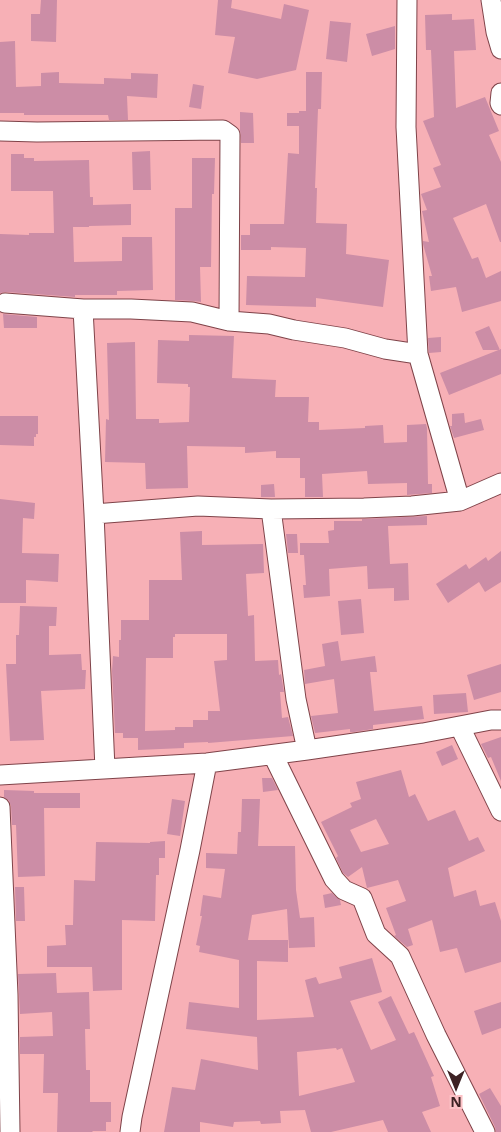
<!DOCTYPE html>
<style>
body{margin:0}
#map{position:relative;width:501px;height:1132px;overflow:hidden;background:#f7b0b6;font-family:"Open Sans",sans-serif}
canvas{display:block}
.north{position:absolute;left:431px;top:1062px;width:50px;height:50px;-webkit-text-stroke:4px #fcc2c6;paint-order:stroke;rotate:180deg;font-size:14px;font-weight:700;line-height:20px;text-align:center;color:#3d2224}
.north::after{content:'';display:block;margin:auto;width:18px;height:22px;background:#3d2224;clip-path:polygon(50% 0,100% 100%,50% 72%,0 100%)}
</style>
<div id="map">
<canvas width="501" height="1132"></canvas>
<div class="north">N</div>
</div>
<script>
const ctx = document.querySelector('canvas').getContext('2d');
ctx.lineJoin = 'round';
function paint(path, color) { ctx.fillStyle = color; ctx.fill(path, 'evenodd'); }
const shape = rows => new Path2D(rows.map(r => 'M' + r).join(''));
function trace(path, color, width, dash) { ctx.strokeStyle = color; ctx.lineWidth = width; ctx.lineCap = dash ? 'butt' : 'round'; ctx.setLineDash(dash || []); ctx.stroke(path); }
const building = shape([
 [41,0,57,0,56,42,31,41,31,14,40,14],
 [218,0,232,0,231,8,281,19,284,4,309,10,296,70,257,79,228,73,235,37,215,35],
 [452,14,452,20,474,19,476,50,454,51,456,108,485,97,499,131,489,135,501,162,501,242,500,242,486,204,453,218,472,259,478,257,486,278,501,271,501,301,462,312,456,287,431,291,429,276,432,276,423,244,423,241,429,242,422,211,427,210,421,194,441,187,433,168,441,165,423,121,434,117,431,50,426,50,425,15],
 [330,21,351,23,347,62,326,59],
 [395,26,395,49,372,56,366,34],
 [15,41,16,87,41,86,41,73,59,72,59,83,104,84,104,78,131,79,131,73,158,74,157,98,127,96,128,120,109,120,108,115,24,115,24,113,0,113,0,42],
 [306,72,322,72,321,109,318,109,315,188,317,188,316,223,347,224,346,254,389,260,383,307,316,298,316,307,246,305,247,276,305,277,306,248,271,247,271,250,241,250,241,235,250,235,250,224,284,224,288,153,299,154,299,126,287,126,287,113,299,113,299,111,306,111],
 [193,84,204,86,201,109,189,107],
 [240,112,253,113,254,143,241,143,240,130],
 [150,151,151,190,133,190,132,152],
 [11,154,24,154,24,158,34,158,34,161,89,160,90,197,93,197,93,205,131,204,131,225,89,226,89,227,73,227,74,262,122,261,122,237,152,237,153,290,117,291,117,295,75,295,75,297,6,292,0,293,0,234,29,235,29,233,54,233,53,191,11,191],
 [192,158,215,158,214,194,212,194,211,267,200,267,201,302,193,301,175,300,175,208,192,208],
 [3,314,37,317,37,328,4,328],
 [489,326,500,350,483,350,475,332],
 [189,335,234,336,232,378,276,380,275,397,309,397,308,422,319,422,319,430,365,428,365,426,383,425,384,443,407,442,407,425,426,424,427,428,428,484,432,484,432,493,407,495,407,483,368,484,367,471,322,474,323,497,305,497,305,478,300,478,300,458,276,458,276,451,245,453,245,447,187,446,188,488,146,489,145,463,105,462,106,419,109,420,107,343,135,342,136,419,159,419,159,423,189,422,190,387,188,387,188,384,157,383,158,340,189,341],
 [441,337,441,352,429,353,428,338],
 [501,349,501,374,449,395,440,373],
 [464,413,465,423,481,419,484,430,454,438,450,426,452,426,452,414],
 [0,416,38,416,38,434,36,434,36,437,34,437,34,446,0,445],
 [274,484,275,497,261,497,261,485],
 [0,499,35,503,34,519,23,518,22,553,59,554,58,582,26,580,26,603,0,603],
 [427,516,427,525,388,526,390,564,408,563,409,600,394,601,394,588,368,589,367,566,329,569,330,596,304,598,303,585,306,585,304,555,300,555,300,543,329,543,328,531,334,530,334,521,362,521,362,519],
 [202,531,202,545,263,544,264,573,246,574,248,616,254,615,255,661,278,660,279,675,281,674,284,692,280,692,282,718,288,717,293,736,208,743,208,742,184,743,184,748,138,750,138,738,123,738,123,733,115,733,112,671,113,656,119,657,119,640,121,640,121,620,149,620,149,580,182,580,180,532],
 [175,634,227,634,227,660,214,661,220,711,208,711,208,720,193,720,193,727,175,727,175,730,145,731,146,658,173,658,173,637,175,637],
 [286,534,297,534,298,553,288,553],
 [501,551,501,582,485,592,479,582,448,603,436,584,466,564,469,569,486,557,488,561],
 [361,599,364,633,341,635,338,601],
 [20,606,57,607,56,626,49,626,49,655,81,654,82,670,86,670,85,689,41,691,44,740,10,741,6,664,16,664,16,635,19,635],
 [338,641,341,661,375,656,377,672,370,672,374,711,422,706,424,719,373,725,373,729,354,732,350,732,350,729,315,733,311,716,338,713,334,679,305,684,304,670,325,666,322,644],
 [501,664,501,692,474,700,467,675],
 [466,693,468,712,434,714,433,695],
 [501,737,501,781,491,757,488,758,481,744],
 [452,745,458,759,442,766,436,752],
 [401,770,409,797,415,794,428,821,455,810,469,841,478,837,485,851,448,868,454,897,476,890,480,906,495,902,501,921,501,962,465,973,457,948,440,952,432,920,408,929,413,945,407,947,394,936,396,935,386,908,406,901,398,880,367,888,362,867,348,877,343,873,336,858,338,856,321,822,352,807,350,803,361,799,356,782],
 [376,819,389,844,361,852,350,830],
 [262,778,272,778,278,790,263,792],
 [4,790,34,791,34,793,80,793,80,808,44,808,45,876,18,877,16,825,12,825,11,806,9,801,4,797],
 [172,799,185,801,180,836,167,834],
 [242,799,260,799,258,846,295,846,296,890,300,918,314,917,315,947,289,948,287,909,252,915,248,940,288,940,288,962,257,961,257,1020,314,1017,305,980,316,977,319,984,342,978,339,967,372,958,382,992,350,1001,371,1050,396,1040,378,1002,391,996,409,1034,414,1032,434,1076,431,1077,440,1106,422,1112,431,1132,388,1132,383,1120,331,1132,311,1132,305,1110,280,1111,281,1123,261,1124,260,1121,234,1122,233,1127,200,1122,200,1132,164,1132,172,1087,195,1090,201,1059,258,1070,257,1037,186,1029,189,1002,239,1008,239,960,199,952,200,946,196,945,202,916,200,916,203,895,221,898,225,869,206,868,206,853,237,854,238,832,241,832],
 [336,1048,337,1050,342,1048,355,1082,299,1096,297,1052],
 [165,841,165,858,159,858,159,875,156,875,155,921,122,920,122,990,93,991,92,967,47,967,47,946,66,945,65,925,73,925,74,880,95,881,96,842,150,843,150,842],
 [15,887,24,887,25,921,16,921],
 [332,893,340,900,341,905,325,908,323,895],
 [56,973,57,993,89,992,90,1029,85,1029,86,1070,90,1070,90,1102,111,1102,111,1122,106,1122,106,1131,93,1131,92,1132,57,1132,58,1093,43,1093,44,1054,20,1054,20,1037,53,1036,52,1012,20,1014,18,974],
 [501,1002,501,1028,482,1035,474,1011],
 [490,1088,501,1106,501,1132,496,1132,495,1127,479,1094]
]);
const minor = shape([
 [407,0,406,127,418,354,460,501],
 [491,0,496,32,501,49],
 [501,93,500,103,501,105],
 [0,131,37,132,223,130,230,135,229,321],
 [5,303,83,309,131,309,192,312,229,321,269,324,294,330,345,338,385,349,418,354],
 [83,309,94,514,105,769],
 [271,509,296,699,307,750],
 [94,514,198,506,271,509,364,508,412,506,460,501,501,483],
 [460,727,501,811],
 [273,755,334,879,344,890,362,898,376,934,400,956,436,1035,485,1132],
 [0,775,207,763,307,750,423,733,491,720,501,720],
 [0,807,8,995,10,1132],
 [130,1132,132,1117,190,850,207,763]
]);
paint(building, '#cc8da6');
trace(minor, '#7f4349', 21);
trace(minor, '#fff', 19);
</script>
